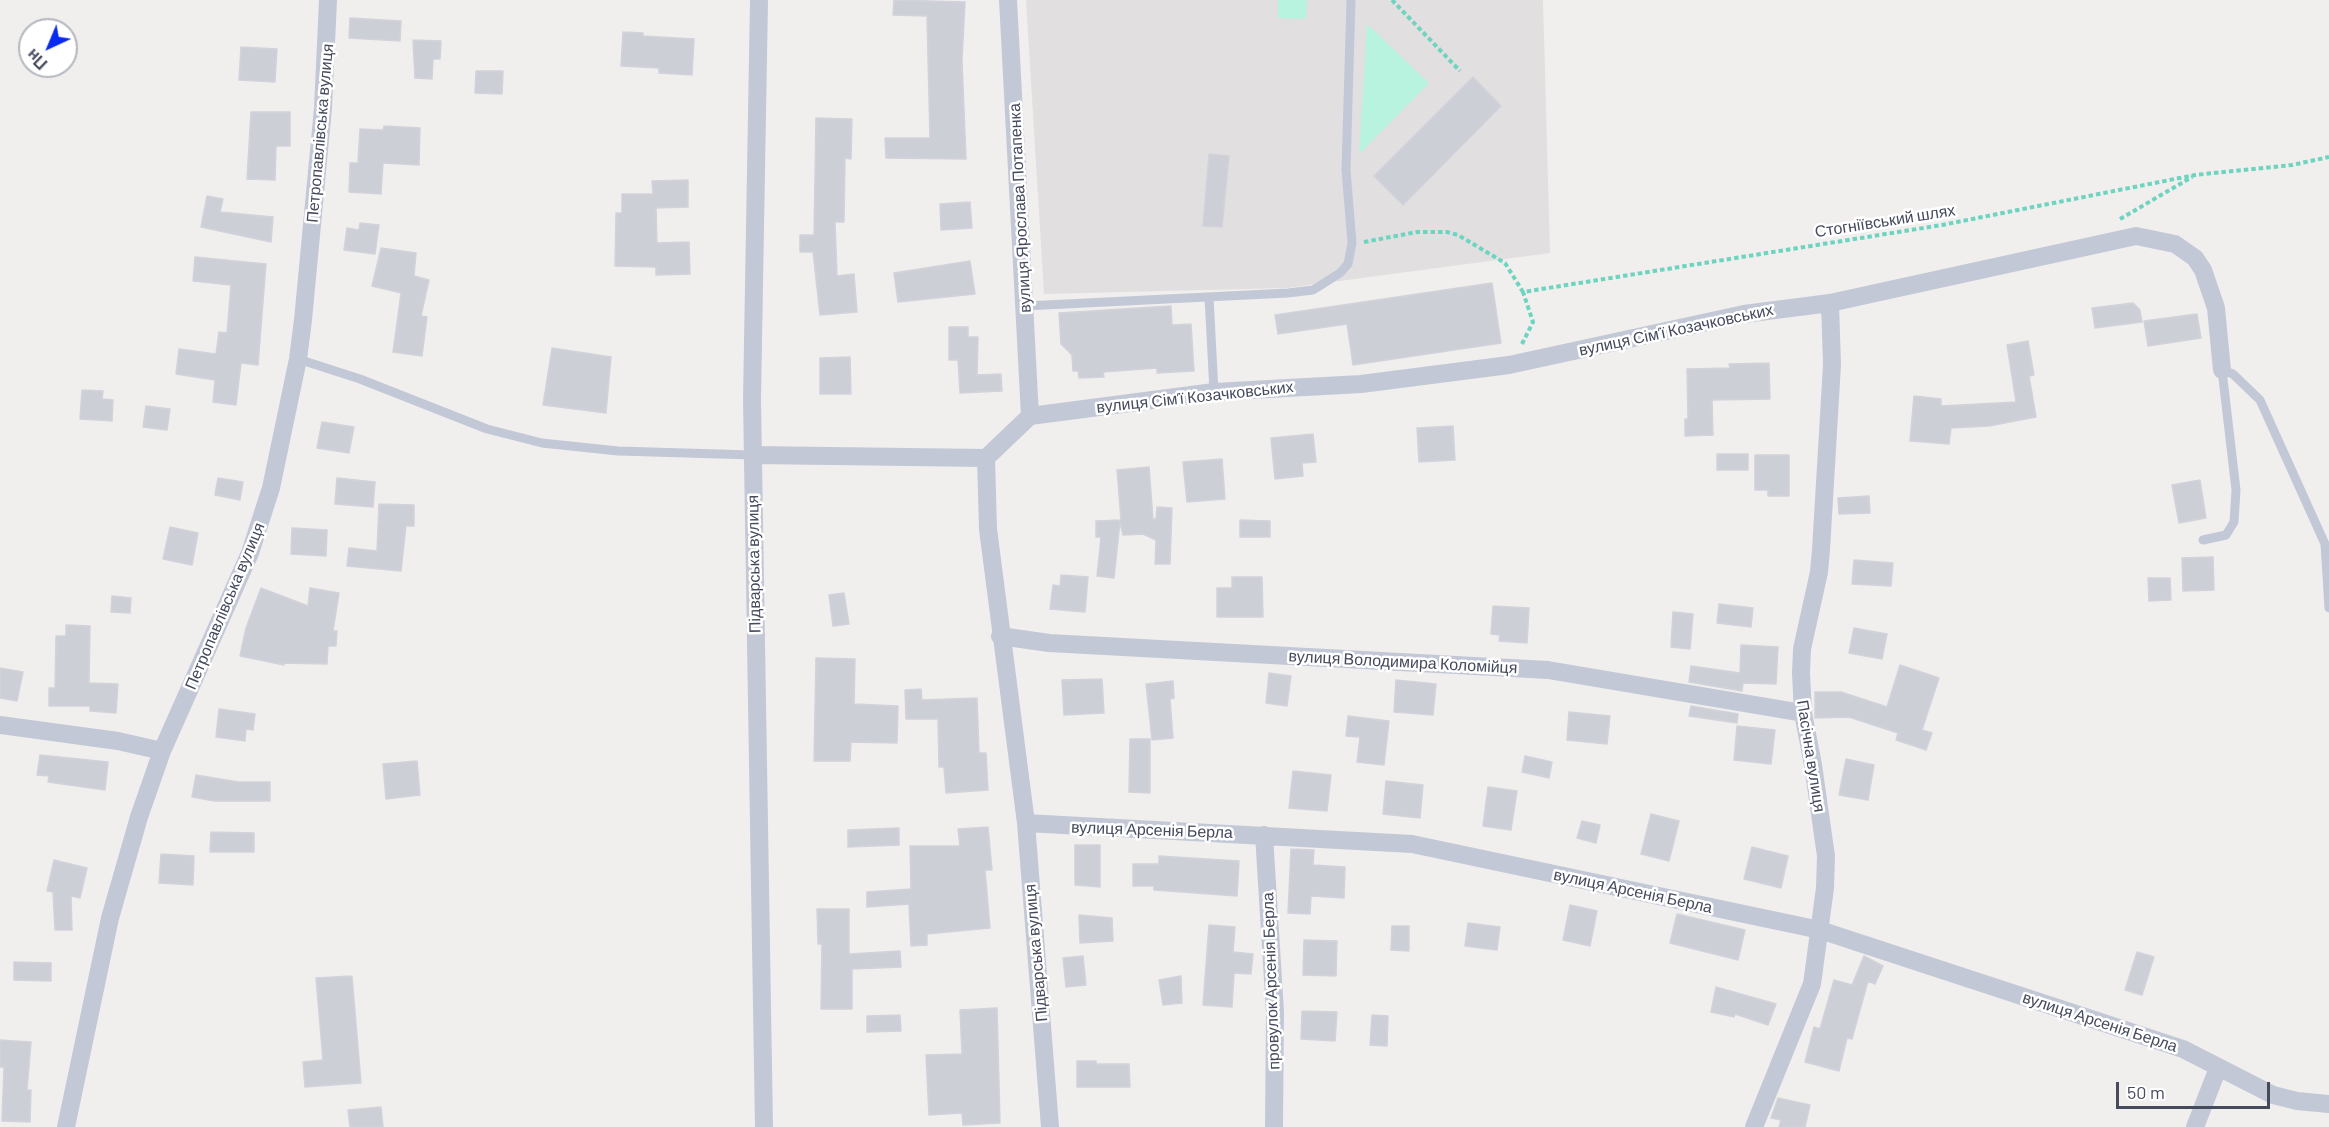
<!DOCTYPE html>
<meta charset="utf-8">
<style>
body{margin:0}
#map{position:relative;width:2329px;height:1127px;overflow:hidden;background:#f1efee;font-family:Barlow,sans-serif}
canvas{display:block}
.north{position:absolute;left:18px;top:18px;width:60px;height:60px;box-sizing:border-box;background:#fff;border:2px solid #b5b7be;border-radius:50%;rotate:224deg;font-size:16px;font-weight:700;line-height:24px;text-align:center;color:#454a5d}
.north::after{content:'';display:block;margin:auto;width:21px;height:27px;background:#092af0;clip-path:polygon(50% 0,100% 100%,50% 72%,0 100%)}
.scale{position:absolute;left:2116px;top:1082px;width:154px;height:27px;box-sizing:border-box;border:3px solid #454a5d;border-top:0;padding-left:8px;font-size:18px;line-height:21px;white-space:nowrap;color:#454a5d;-webkit-text-stroke:4px #fff;paint-order:stroke}
</style>
<div id="map">
<canvas width="2329" height="1127"></canvas>
<div class="north">Пн</div>
<div class="scale">50 m</div>
</div>
<script>
const ctx = document.querySelector('canvas').getContext('2d');
ctx.lineJoin = 'round';
function paint(path, color) { ctx.fillStyle = color; ctx.fill(path, 'evenodd'); }
const shape = rows => new Path2D(rows.map(r => 'M' + r).join(''));
function trace(path, color, width, dash) { ctx.strokeStyle = color; ctx.lineWidth = width; ctx.lineCap = dash ? 'butt' : 'round'; ctx.setLineDash(dash || []); ctx.stroke(path); }
function label(font, color, halo, rows, align = 'center') {
  ctx.font = font + ' Barlow,sans-serif'; ctx.lineWidth = 5; ctx.setLineDash([]); ctx.textBaseline = 'middle'; ctx.strokeStyle = halo; ctx.fillStyle = color; for (const [text, x, y, turn = 0] of rows) {
    ctx.save(); ctx.translate(x, y); ctx.rotate((+turn || 0) * Math.PI / 180); ctx.textAlign = isNaN(turn) ? turn : align; if (halo) ctx.strokeText(text, 0, 0); ctx.fillText(text, 0, 0); ctx.restore();
  }
}
const education = shape([
 [1026,0,1543,0,1550,253,1287,288,1044,294]
]);
const green = shape([
 [1278,0,1307,0,1306,19,1278,18],
 [1367,24,1429,83,1359,154]
]);
const building = shape([
 [894,0,965,2,962,60,966,159,886,158,885,138,930,138,927,16,893,15,894,0],
 [350,18,401,21,400,41,349,38,350,18],
 [623,32,643,33,643,36,694,39,692,75,659,73,659,68,621,66,623,32],
 [413,40,441,41,440,59,433,59,432,79,415,78,413,40],
 [241,47,277,49,275,82,239,80,241,47],
 [476,71,503,71,502,94,475,93,476,71],
 [1473,77,1501,106,1403,205,1374,176,1473,77],
 [251,112,290,112,290,146,276,146,275,180,247,179,251,112],
 [816,118,852,119,851,159,845,158,844,222,835,222,837,276,854,274,857,312,820,315,813,252,800,252,800,235,814,235,816,118],
 [384,126,420,128,419,165,383,163,381,194,349,192,350,163,358,163,360,129,383,130,384,126],
 [1209,154,1229,156,1222,227,1203,226,1209,154],
 [688,180,688,207,656,208,657,243,689,242,690,274,656,275,656,267,615,266,616,213,622,213,622,194,653,194,652,181,688,180],
 [207,196,223,199,220,212,273,217,271,242,201,227,207,196],
 [970,202,972,228,941,230,940,204,970,202],
 [360,223,379,225,375,254,344,250,347,228,359,230,360,223],
 [381,248,416,253,414,276,429,280,421,316,427,317,422,356,393,352,401,293,372,286,381,248],
 [195,257,266,264,258,365,241,363,236,405,213,402,215,380,176,374,179,349,216,354,219,332,227,333,231,285,193,281,195,257],
 [970,261,975,294,898,302,894,273,970,261],
 [1492,283,1501,343,1353,365,1347,324,1278,334,1275,315,1492,283],
 [2133,303,2140,310,2142,322,2095,328,2092,308,2133,303],
 [1171,306,1172,325,1191,324,1194,371,1157,373,1157,368,1103,372,1104,377,1079,378,1078,371,1073,371,1072,355,1061,344,1059,313,1171,306],
 [2197,314,2201,338,2148,346,2144,321,2197,314],
 [949,327,968,327,968,337,978,337,977,375,1001,374,1002,391,960,393,958,360,949,360,949,327],
 [2028,341,2034,375,2029,376,2036,417,1989,426,1951,428,1949,444,1910,441,1914,396,1941,399,1941,406,2016,402,2007,345,2028,341],
 [552,348,611,357,606,413,543,405,552,348],
 [850,357,851,394,820,394,820,358,850,357],
 [1769,363,1770,399,1712,400,1713,435,1685,436,1685,419,1688,419,1687,369,1730,368,1729,364,1769,363],
 [82,390,103,391,102,399,113,400,112,421,80,419,82,390],
 [146,406,170,409,167,430,143,427,146,406],
 [322,422,354,427,349,453,317,448,322,422],
 [1453,426,1455,460,1419,462,1417,428,1453,426],
 [1313,434,1316,462,1302,463,1303,476,1275,479,1271,438,1313,434],
 [1717,454,1748,454,1748,470,1717,470,1717,454],
 [1755,455,1789,455,1789,496,1768,496,1768,490,1755,490,1755,455],
 [1222,459,1225,499,1187,502,1183,462,1222,459],
 [1149,467,1153,519,1156,519,1157,507,1172,508,1170,564,1155,564,1156,540,1143,534,1123,535,1120,522,1114,578,1097,576,1101,537,1096,537,1096,521,1121,520,1117,470,1149,467],
 [218,478,243,482,240,500,215,495,218,478],
 [337,478,375,482,373,507,335,504,337,478],
 [2200,480,2206,518,2179,523,2172,485,2200,480],
 [1869,496,1870,513,1839,514,1838,498,1869,496],
 [379,504,414,505,414,526,406,526,401,571,347,566,349,548,377,551,379,504],
 [1240,520,1270,521,1270,537,1240,537,1240,520],
 [170,527,198,533,192,565,163,559,170,527],
 [292,528,327,530,326,556,291,554,292,528],
 [2213,557,2214,590,2183,591,2182,558,2213,557],
 [1854,560,1893,563,1891,586,1852,584,1854,560],
 [1061,575,1088,577,1085,612,1050,609,1053,585,1060,586,1061,575],
 [1232,577,1262,577,1263,617,1217,617,1217,588,1232,588,1232,577],
 [2148,578,2170,578,2171,600,2149,601,2148,578],
 [261,588,308,606,310,588,339,593,333,631,337,631,336,646,328,646,327,664,284,663,284,665,240,656,246,628,261,588],
 [844,593,849,624,833,626,829,595,844,593],
 [112,596,131,598,130,613,111,612,112,596],
 [1719,604,1753,608,1751,627,1717,623,1719,604],
 [1493,606,1529,608,1527,643,1499,641,1500,635,1491,634,1493,606],
 [1673,612,1693,614,1690,649,1671,647,1673,612],
 [66,625,90,626,89,683,118,684,116,713,90,711,90,706,49,706,49,688,55,688,56,636,66,636,66,625],
 [1854,628,1887,634,1882,659,1849,653,1854,628],
 [1741,645,1778,647,1776,684,1743,683,1742,691,1689,682,1691,666,1740,673,1741,645],
 [816,658,855,659,854,704,898,706,897,743,851,742,850,761,814,761,816,658],
 [1900,665,1939,678,1922,730,1932,733,1926,750,1896,740,1898,733,1849,717,1815,718,1815,692,1841,692,1887,707,1900,665],
 [0,668,23,672,17,701,0,698,0,668],
 [1269,673,1291,676,1287,706,1266,703,1269,673],
 [1102,679,1104,713,1064,715,1062,680,1102,679],
 [1396,680,1436,684,1433,715,1394,712,1396,680],
 [1173,681,1174,698,1170,699,1173,738,1152,740,1146,684,1173,681],
 [921,689,922,700,977,698,979,753,986,753,988,790,946,793,944,767,939,767,938,719,906,719,905,690,921,689],
 [1691,706,1738,714,1737,723,1689,716,1691,706],
 [219,709,255,714,253,730,246,729,245,741,216,737,219,709],
 [1569,712,1610,716,1607,744,1567,740,1569,712],
 [1348,716,1389,721,1384,765,1357,762,1360,737,1346,736,1348,716],
 [1737,726,1775,730,1771,764,1734,760,1737,726],
 [1130,739,1150,739,1150,793,1129,792,1130,739],
 [40,755,108,762,105,790,48,782,49,776,37,775,40,755],
 [1525,756,1552,762,1549,778,1522,772,1525,756],
 [1846,759,1874,765,1868,800,1839,795,1846,759],
 [417,761,420,795,386,799,383,764,417,761],
 [1293,771,1331,775,1327,811,1289,808,1293,771],
 [196,775,238,782,270,782,270,801,215,801,192,797,196,775],
 [1386,781,1423,785,1420,818,1383,814,1386,781],
 [1488,787,1517,791,1511,830,1483,826,1488,787],
 [1651,814,1679,821,1669,861,1641,854,1651,814],
 [1582,821,1600,825,1596,843,1577,838,1582,821],
 [988,827,992,870,985,870,990,928,927,934,927,945,911,946,909,904,867,907,867,892,911,889,910,846,960,846,958,829,988,827],
 [899,828,899,845,848,847,848,830,899,828],
 [211,832,254,833,254,852,210,852,211,832],
 [1075,845,1100,845,1100,887,1075,885,1075,845],
 [1752,847,1788,856,1781,888,1744,879,1752,847],
 [1291,849,1314,850,1313,865,1345,867,1344,898,1311,896,1310,914,1288,913,1291,849],
 [161,854,194,856,193,885,159,883,161,854],
 [1159,856,1239,861,1237,896,1154,890,1154,886,1133,886,1133,864,1159,864,1159,856],
 [54,860,87,868,80,898,71,896,72,930,55,930,53,892,47,891,54,860],
 [1570,905,1597,911,1590,946,1563,940,1570,905],
 [817,909,849,909,849,954,900,951,901,967,852,969,852,1009,821,1009,822,944,818,944,817,909],
 [1677,914,1745,930,1738,960,1670,943,1677,914],
 [1079,915,1112,918,1113,941,1080,943,1079,915],
 [1468,923,1500,927,1497,950,1465,946,1468,923],
 [1209,925,1235,927,1233,952,1253,954,1251,974,1234,973,1232,1007,1203,1005,1209,925],
 [1392,926,1409,926,1409,951,1391,950,1392,926],
 [1304,940,1337,941,1336,976,1303,975,1304,940],
 [2137,952,2154,957,2142,995,2125,990,2137,952],
 [1083,956,1086,985,1066,987,1063,958,1083,956],
 [1864,956,1883,966,1875,984,1868,981,1852,1039,1847,1038,1839,1071,1805,1062,1814,1027,1820,1029,1834,980,1852,985,1864,956],
 [14,962,51,963,51,981,14,980,14,962],
 [352,976,361,1083,305,1087,303,1062,323,1060,316,978,352,976],
 [1181,976,1182,1003,1163,1005,1159,980,1181,976],
 [1716,987,1776,1004,1768,1025,1735,1014,1734,1017,1711,1012,1716,987],
 [997,1008,1000,1123,963,1125,962,1113,929,1115,926,1055,962,1054,960,1010,997,1008],
 [1302,1011,1337,1012,1335,1041,1301,1039,1302,1011],
 [900,1015,901,1031,867,1032,867,1016,900,1015],
 [1372,1015,1388,1016,1387,1046,1370,1045,1372,1015],
 [0,1040,31,1042,27,1090,31,1090,30,1122,2,1121,4,1067,0,1067,0,1040],
 [1077,1061,1096,1061,1096,1064,1129,1064,1130,1087,1077,1087,1077,1061],
 [1778,1098,1810,1105,1805,1127,1779,1127,1781,1120,1771,1118,1778,1098],
 [381,1107,383,1127,350,1127,348,1110,381,1107]
]);
const path = shape([
 [1392,0,1460,71],
 [2120,219,2192,177],
 [1364,242,1417,232,1447,232,1458,235,1505,263,1523,292],
 [1522,344,1533,322,1523,292,1942,225,2195,175,2292,165,2329,157]
]);
const lane = shape([
 [1209,297,1214,392],
 [1025,306,1288,293,1313,290,1340,273,1348,264,1352,243,1346,170,1351,0],
 [298,359,360,379,487,429,542,443,618,451,753,455],
 [2203,540,2226,535,2234,522,2236,490,2222,370,2233,374,2260,400,2325,544,2329,608]
]);
const street = shape([
 [759,0,752,399,764,1127],
 [1008,0,1030,416],
 [1030,416,1214,392,1361,384,1509,365,1744,314,1830,303,2136,236,2175,244,2195,258,2203,270,2216,308,2222,370],
 [753,455,986,458,1030,416],
 [986,458,988,529,1026,823,1050,1127],
 [1000,636,1049,643,1548,670,1803,713],
 [0,725,118,741,162,751],
 [1026,823,1412,844,1820,930,2183,1049,2273,1095,2297,1101,2329,1104],
 [1264,835,1275,1012,1274,1127],
 [66,1127,110,918,139,817,162,751,250,553,271,488,298,359,303,320,323,108,328,0],
 [1754,1127,1812,984,1825,888,1826,856,1813,765,1803,713,1801,673,1802,649,1819,572,1821,550,1832,365,1830,303],
 [2195,1127,2218,1068]
]);
const streetNames = [
 ["Петропавлівська вулиця",320,133,-85],
 ["вулиця Ярослава Потапенка",1020,208,-93],
 ["Стогніївський шлях",1885,221,-9],
 ["вулиця Сімʼї Козачковських",1676,330,-12],
 ["вулиця Сімʼї Козачковських",1195,397,-6],
 ["Підварська вулиця",754,564,-91],
 ["Петропавлівська вулиця",225,606,-67],
 ["вулиця Володимира Коломійця",1403,662,3],
 ["Пасічна вулиця",1811,756,81],
 ["вулиця Арсенія Берла",1152,830,2],
 ["вулиця Арсенія Берла",1633,891,12],
 ["Підварська вулиця",1036,953,-95],
 ["провулок Арсенія Берла",1271,981,-92],
 ["вулиця Арсенія Берла",2100,1022,18]
];
paint(education, '#e2dfe0');
paint(green, '#b8f3e0');
paint(building, '#cdcfd7');
trace(building, '#d2d2db', 1.5);
trace(path, '#6dd4c0', 4, [4.5, 3]);
trace(lane, '#c3c8d7', 9);
trace(street, '#c3c8d7', 18);
label('16px', '#454a5d', '#fff', streetNames);
</script>
